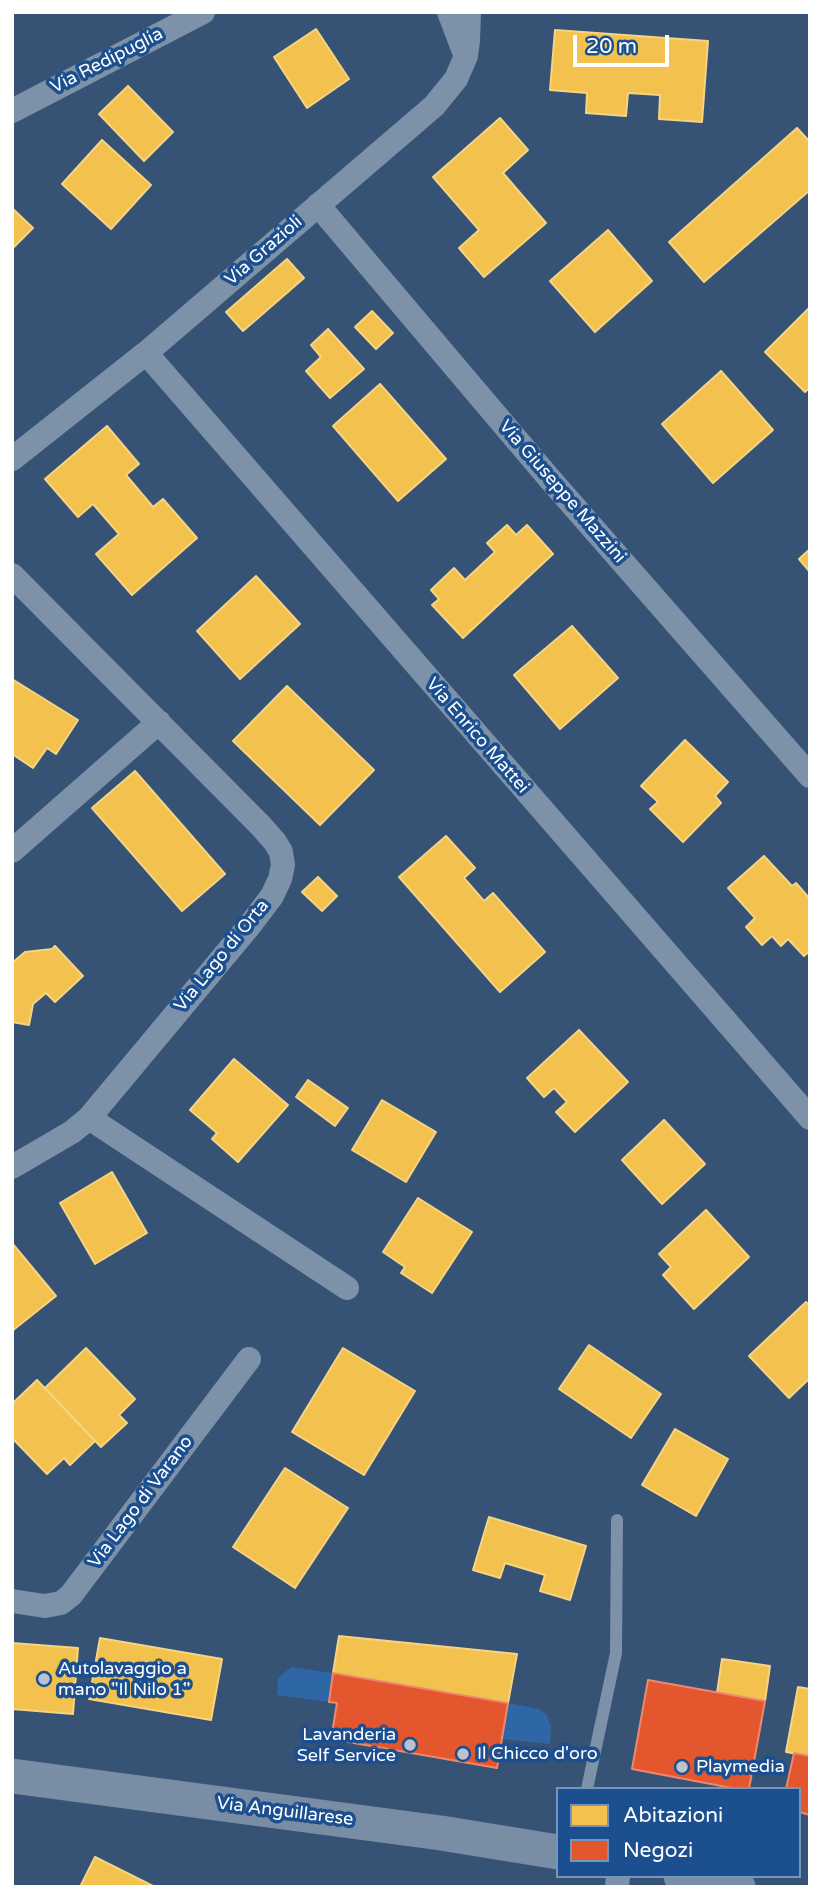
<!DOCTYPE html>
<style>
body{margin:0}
#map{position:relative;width:822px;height:1899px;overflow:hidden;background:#365274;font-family:"Varela Round",sans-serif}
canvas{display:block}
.frame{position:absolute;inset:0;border:14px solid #fff;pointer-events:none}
.legend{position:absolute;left:556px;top:1787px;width:245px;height:91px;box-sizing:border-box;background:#1b4f8f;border:2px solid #7695bc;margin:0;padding:9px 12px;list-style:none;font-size:21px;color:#fff}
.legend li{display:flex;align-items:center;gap:14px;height:35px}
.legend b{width:35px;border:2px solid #7695bc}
.scale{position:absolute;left:573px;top:35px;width:96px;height:32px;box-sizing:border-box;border:4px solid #fff;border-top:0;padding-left:9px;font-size:21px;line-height:24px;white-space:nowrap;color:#fff;-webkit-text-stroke:5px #1b4f8f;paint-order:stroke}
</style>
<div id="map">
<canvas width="822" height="1899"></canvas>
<div class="frame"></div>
<ul class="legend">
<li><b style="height:19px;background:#f2c14e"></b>Abitazioni</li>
<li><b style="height:19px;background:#e4572e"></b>Negozi</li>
</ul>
<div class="scale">20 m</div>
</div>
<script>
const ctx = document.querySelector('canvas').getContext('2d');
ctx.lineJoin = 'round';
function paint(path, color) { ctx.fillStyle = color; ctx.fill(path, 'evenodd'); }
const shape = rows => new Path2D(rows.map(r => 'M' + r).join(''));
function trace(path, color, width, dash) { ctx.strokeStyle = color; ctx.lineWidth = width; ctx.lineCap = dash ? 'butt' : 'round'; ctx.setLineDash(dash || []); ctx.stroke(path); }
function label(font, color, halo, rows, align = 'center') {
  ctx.font = font + ' "Varela Round",sans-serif'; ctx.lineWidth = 7; ctx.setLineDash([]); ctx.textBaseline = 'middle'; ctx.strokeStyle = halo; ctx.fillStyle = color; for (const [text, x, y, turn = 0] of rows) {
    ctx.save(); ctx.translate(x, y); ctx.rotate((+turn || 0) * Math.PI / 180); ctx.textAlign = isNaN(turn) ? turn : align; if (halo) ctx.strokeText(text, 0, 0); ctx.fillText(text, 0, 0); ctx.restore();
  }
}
const green = shape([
 [291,1667,333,1673,329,1702,277,1695,278,1678],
 [508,1703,539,1709,547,1715,551,1727,550,1744,502,1739]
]);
const homes = shape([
 [316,29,349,79,307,108,274,57,316,29],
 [555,30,708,41,702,122,659,119,660,95,628,93,626,116,586,113,587,93,550,90,555,30],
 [128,86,173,132,144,161,99,114,128,86],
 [500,118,528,150,503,173,546,223,484,277,459,248,479,230,433,177,500,118],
 [797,128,810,142,810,190,704,282,669,242,797,128],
 [102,140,151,185,111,229,62,184,102,140],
 [12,208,33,228,12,249,12,208],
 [608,230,652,281,595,332,550,281,608,230],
 [287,259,304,278,243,331,226,312,287,259],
 [810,307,810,387,805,392,765,352,810,307],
 [372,311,393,333,376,349,355,327,372,311],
 [328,329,364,369,330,398,306,371,321,357,311,345,328,329],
 [721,371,773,430,713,483,662,424,721,371],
 [380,384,446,459,398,501,333,426,380,384],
 [107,426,139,464,126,475,153,507,163,499,197,538,132,595,96,554,119,534,93,504,78,517,45,479,107,426],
 [507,525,516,535,527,525,553,554,463,638,432,605,439,599,431,590,454,568,465,580,495,552,487,543,507,525],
 [810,549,810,572,799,559,810,549],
 [256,576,300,624,240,679,197,631,256,576],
 [572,626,618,678,560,729,514,675,572,626],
 [12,679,78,720,56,754,47,748,33,768,12,754,12,679],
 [287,686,374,770,320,825,233,741,287,686],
 [685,740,728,782,715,796,721,803,683,842,650,809,658,802,641,786,685,740],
 [135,771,225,874,182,911,92,808,135,771],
 [446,836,475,868,464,878,484,901,493,893,545,952,500,992,399,877,446,836],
 [764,856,792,886,796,883,810,899,810,951,804,956,788,939,781,946,772,936,762,945,746,927,755,918,728,888,764,856],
 [318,877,337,896,322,911,302,892,318,877],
 [55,946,83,976,55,1002,46,993,33,1004,29,1025,12,1022,12,963,25,952,52,949,55,946],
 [579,1030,628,1082,575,1132,556,1112,567,1102,554,1088,544,1097,527,1078,579,1030],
 [234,1059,288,1105,238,1162,212,1139,217,1133,190,1110,234,1059],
 [308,1080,348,1108,335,1126,296,1097,308,1080],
 [382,1100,436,1132,406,1182,352,1150,382,1100],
 [664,1120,705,1164,662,1204,622,1160,664,1120],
 [112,1172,147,1233,95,1264,60,1203,112,1172],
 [418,1198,472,1232,432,1293,401,1273,405,1267,383,1252,418,1198],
 [706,1210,749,1257,694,1309,663,1275,671,1267,659,1254,706,1210],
 [12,1243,56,1296,12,1331,12,1243],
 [806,1302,810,1306,810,1378,789,1398,749,1356,806,1302],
 [589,1345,661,1394,631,1438,559,1389,589,1345],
 [86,1348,135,1399,119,1415,127,1423,101,1447,45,1388,86,1348],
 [343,1348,415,1391,364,1475,292,1432,343,1348],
 [37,1380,95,1441,70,1465,64,1458,47,1474,12,1438,12,1404,37,1380],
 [675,1429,728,1459,696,1516,642,1485,675,1429],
 [285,1468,348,1508,295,1588,233,1547,285,1468],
 [489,1517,586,1546,570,1600,540,1591,545,1575,505,1563,500,1578,473,1570,489,1517],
 [339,1636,517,1654,508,1703,333,1673,339,1636],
 [100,1638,222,1659,211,1720,89,1699,100,1638],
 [12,1643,78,1648,73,1714,12,1709,12,1643],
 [722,1659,770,1666,765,1701,717,1693,722,1659],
 [798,1687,810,1689,810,1756,786,1752,798,1687],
 [95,1857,155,1887,80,1887,95,1857]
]);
const shops = shape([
 [333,1673,508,1703,497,1768,331,1739,337,1703,329,1702,333,1673],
 [648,1680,765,1701,749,1789,737,1789,632,1769,648,1680],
 [794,1753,810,1756,810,1815,799,1812,799,1789,786,1789,794,1753]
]);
const lane = shape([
 [587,1789,616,1653,617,1520]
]);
const street = shape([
 [449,12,463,49],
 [12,111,203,12],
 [318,205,549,478,810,776],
 [146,353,810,1118],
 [12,459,146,353,434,106,456,79,466,56,468,41,469,12],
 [12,575,261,826,275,842,281,852,283,865,280,879,272,896,250,925,89,1118,72,1132,12,1167],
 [12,851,159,722],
 [89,1118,347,1288],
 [12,1601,45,1606,61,1603,71,1595,249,1359],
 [617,1887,618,1876]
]);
const secondary = shape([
 [12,1776,441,1833,558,1852],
 [681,1876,738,1887]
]);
const markers = [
 [44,1679,7,"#b9c2ce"],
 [410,1745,7,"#b9c2ce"],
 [463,1754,7,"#b9c2ce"],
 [682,1767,7,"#b9c2ce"]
];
const streetNames = [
 ["Via Redipuglia",107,61,-27],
 ["Via Grazioli",264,251,-41],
 ["Via Giuseppe Mazzini",562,492,49],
 ["Via Enrico Mattei",477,736,49],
 ["Via Lago di Orta",222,956,-51],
 ["Via Lago di Varano",141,1502,-53],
 ["Via Anguillarese",285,1812,7]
];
const poiNames = [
 ["Autolavaggio a",58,1669],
 ["mano \"Il Nilo 1\"",58,1690],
 ["Lavanderia",396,1735,"right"],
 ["Self Service",396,1756,"right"],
 ["Il Chicco d'oro",477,1754],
 ["Playmedia",696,1767]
];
paint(green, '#2f66a5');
paint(homes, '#f2c14e');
trace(homes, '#f6d483', 2);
paint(shops, '#e4572e');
trace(shops, '#ec896d', 2);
trace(lane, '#7d92a8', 12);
trace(street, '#7d92a8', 24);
trace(secondary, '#798da4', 35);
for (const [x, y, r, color] of markers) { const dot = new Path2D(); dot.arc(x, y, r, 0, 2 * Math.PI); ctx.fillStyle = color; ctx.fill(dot); trace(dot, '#1b4f8f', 2.5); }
label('18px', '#fff', '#1b4f8f', streetNames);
label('18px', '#fff', '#1b4f8f', poiNames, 'left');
</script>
